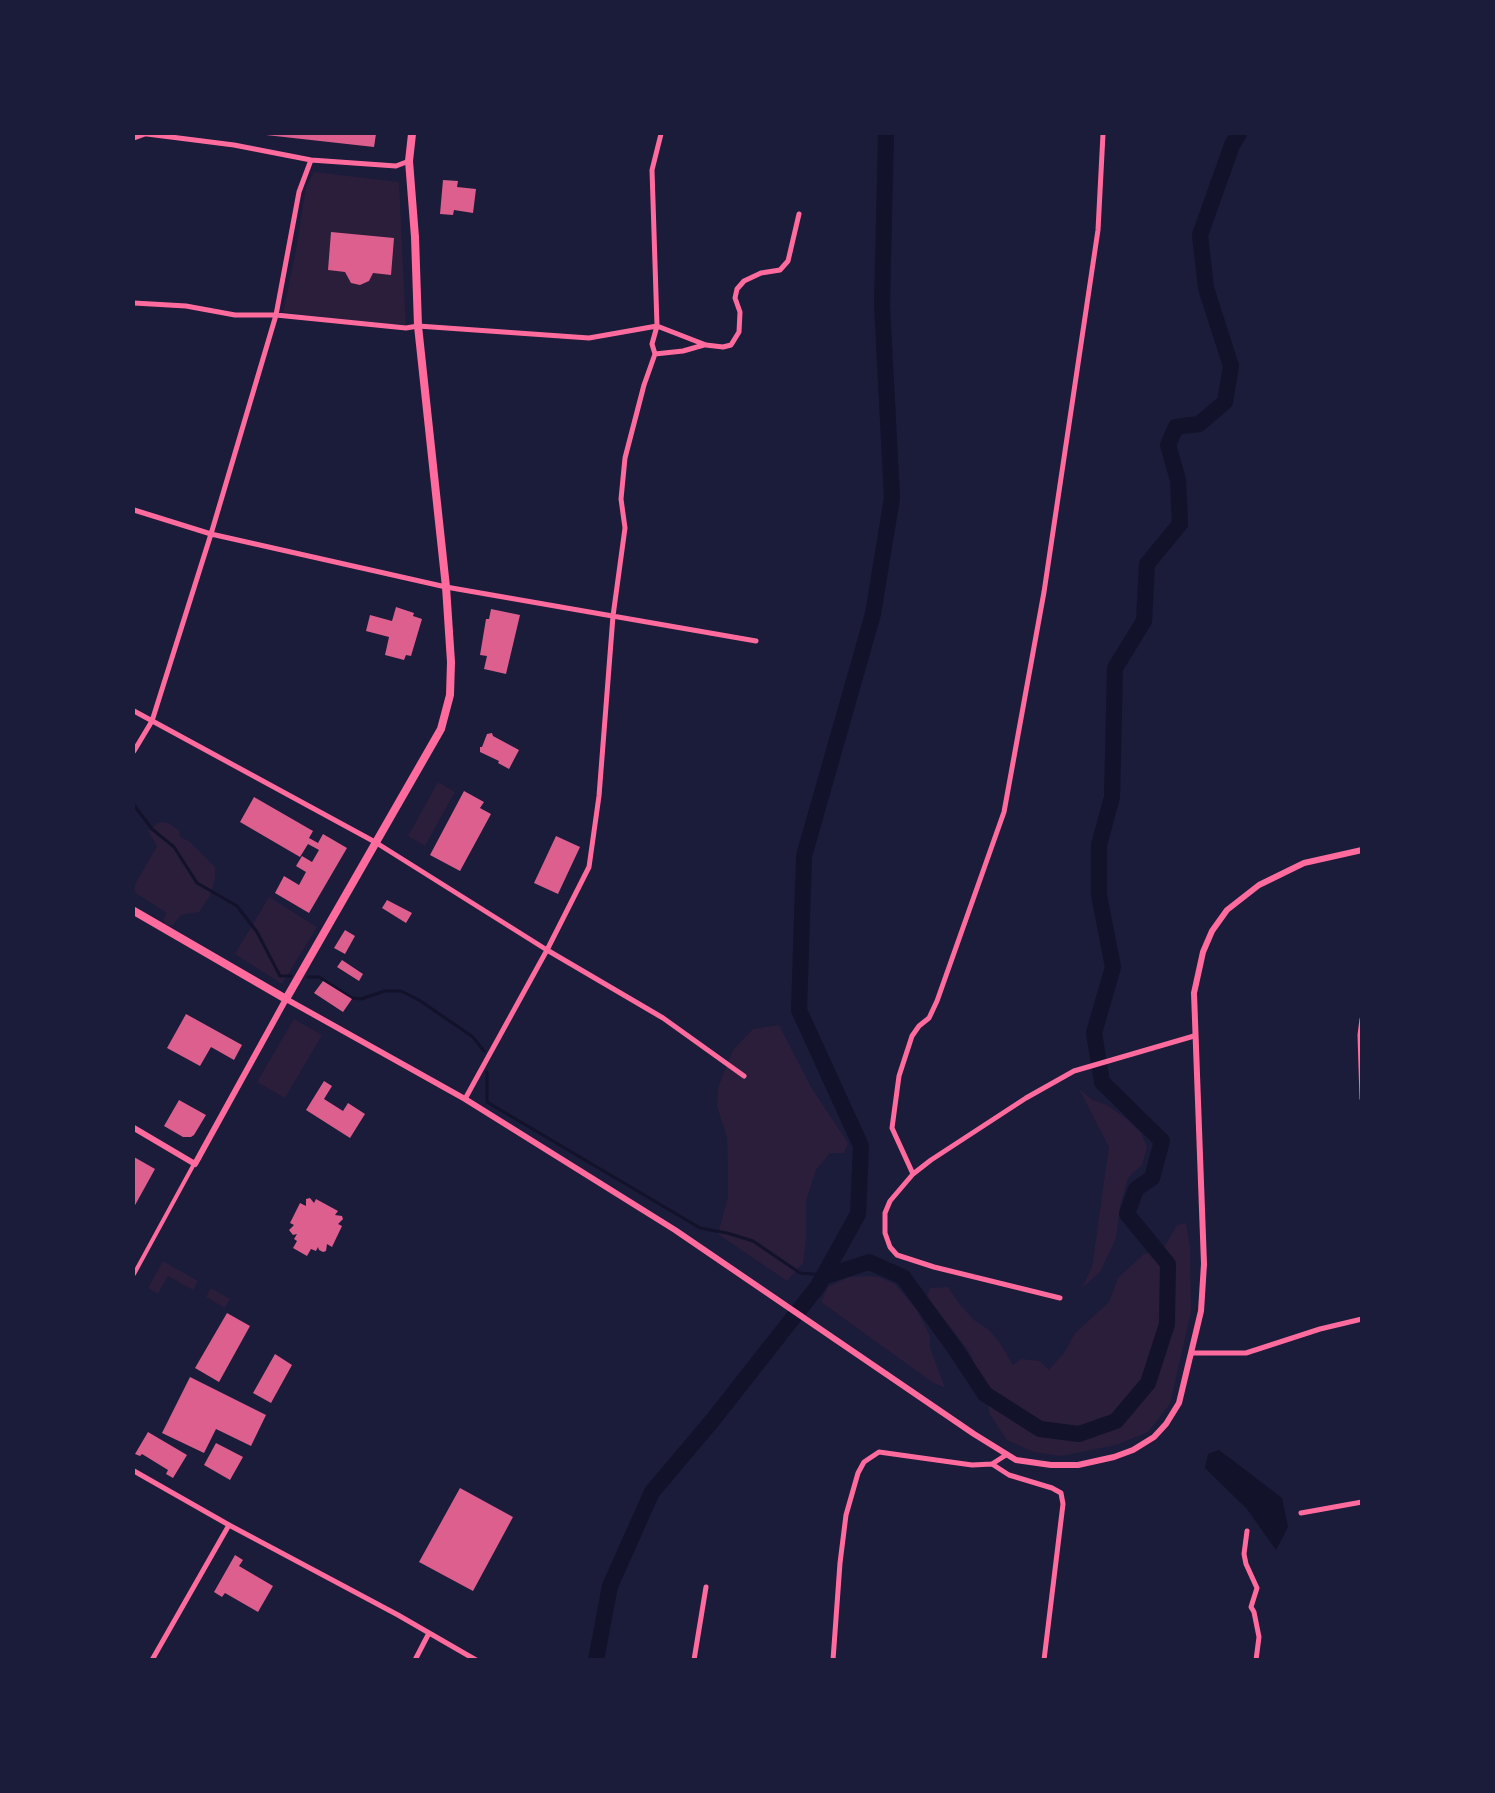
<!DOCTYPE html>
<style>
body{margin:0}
#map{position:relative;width:1495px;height:1793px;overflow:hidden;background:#1b1b3a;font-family:"DejaVu Sans",sans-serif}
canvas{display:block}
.frame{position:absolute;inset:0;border:135px solid #1b1b3a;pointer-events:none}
</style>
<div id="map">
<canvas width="1495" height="1793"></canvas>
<div class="frame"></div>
</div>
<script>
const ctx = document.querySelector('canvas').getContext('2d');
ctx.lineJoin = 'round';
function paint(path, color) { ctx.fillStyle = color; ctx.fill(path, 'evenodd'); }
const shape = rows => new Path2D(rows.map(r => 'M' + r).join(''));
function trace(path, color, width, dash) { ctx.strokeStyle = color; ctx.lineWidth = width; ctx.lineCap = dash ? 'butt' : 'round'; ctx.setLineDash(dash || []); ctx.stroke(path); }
const green = shape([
 [314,172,399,182,406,328,283,312,296,250,306,187],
 [438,782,455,792,425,846,408,836],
 [163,822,168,823,179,830,180,837,189,841,215,867,215,879,210,896,199,912,181,915,172,926,167,925,163,920,167,913,134,892,134,886,157,846,148,831,158,823],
 [269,897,317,927,282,984,235,954],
 [294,1019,322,1035,285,1098,257,1082],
 [779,1025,811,1087,848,1143,844,1153,830,1153,816,1170,806,1201,806,1239,803,1263,787,1281,718,1234,728,1197,728,1170,727,1137,717,1106,718,1088,733,1050,753,1029],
 [1079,1089,1093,1100,1107,1105,1128,1120,1141,1133,1147,1147,1142,1165,1128,1178,1120,1206,1116,1239,1100,1272,1082,1288,1092,1267,1109,1147],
 [1186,1223,1190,1246,1191,1312,1170,1404,1148,1432,1116,1445,1061,1456,1034,1452,1007,1440,989,1413,985,1380,977,1370,970,1353,927,1297,930,1288,948,1287,958,1302,974,1320,989,1330,1000,1343,1013,1365,1021,1359,1040,1361,1049,1370,1064,1353,1075,1333,1109,1302,1118,1278,1144,1254,1163,1249,1177,1225],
 [163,1261,198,1281,193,1290,168,1276,158,1294,148,1288],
 [868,1276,879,1277,895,1284,917,1310,930,1336,930,1348,945,1388,932,1382,821,1302,828,1287,849,1277],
 [211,1288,230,1299,225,1308,206,1297]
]);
const water = shape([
 [1219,1450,1282,1498,1288,1527,1276,1550,1247,1509,1205,1468,1208,1454]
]);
const stream = shape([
 [134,805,152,829,174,847,197,883,237,906,257,932,280,976,291,976],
 [308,977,319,977,352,998,361,999,385,991,401,991,419,1000,473,1037,484,1051],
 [487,1072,487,1102,700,1228,727,1233,753,1241,800,1273,824,1275]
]);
const river = shape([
 [823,1277,869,1262,903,1277,954,1347,985,1394,1040,1429,1079,1434,1116,1421,1148,1383,1167,1324,1168,1264,1127,1214,1136,1189,1152,1178,1162,1141,1102,1082,1094,1033,1113,967,1099,895,1099,845,1112,797,1115,668,1144,621,1147,564,1180,524,1178,480,1168,445,1176,427,1199,424,1225,402,1231,366,1206,288,1200,235,1232,145,1239,134],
 [596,1660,610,1586,652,1492,712,1421,818,1286,858,1214,861,1146,799,1010,804,856,873,614,892,498,882,305,886,134]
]);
const building = shape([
 [266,134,376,134,374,147,266,135],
 [443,180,458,181,457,187,476,189,473,213,454,210,453,215,440,214],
 [331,232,394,238,391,275,373,273,369,281,360,285,351,283,345,272,328,270],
 [396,607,414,613,413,616,422,619,411,656,406,655,404,660,385,655,389,637,366,631,370,615,392,621],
 [491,609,520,615,506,674,484,669,487,656,480,655,486,619,489,619],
 [492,733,493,736,519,750,509,769,498,763,499,761,480,752,480,747,482,747,487,734],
 [464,791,484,802,480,808,491,814,460,871,430,855],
 [254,797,313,831,309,838,318,843,323,834,347,848,309,913,275,893,284,876,299,885,306,872,296,866,302,856,312,862,319,850,308,844,300,857,240,822],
 [556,836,580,847,558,894,534,883],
 [387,900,412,913,406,923,382,908],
 [345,930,355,936,345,954,334,948],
 [342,960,363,974,359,981,337,967],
 [323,981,352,999,343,1012,314,993],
 [186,1014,242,1045,234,1060,211,1047,200,1066,167,1048],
 [324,1081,332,1086,324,1099,343,1111,348,1103,365,1114,350,1138,306,1110],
 [179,1100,206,1115,194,1135,191,1137,183,1137,164,1126],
 [134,1157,155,1169,134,1207],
 [310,1198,314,1203,316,1199,338,1211,335,1215,342,1216,343,1219,338,1224,342,1226,332,1247,327,1244,326,1251,323,1252,319,1250,318,1247,316,1251,311,1249,307,1256,293,1248,297,1241,294,1239,297,1234,293,1235,289,1230,294,1225,290,1223,300,1203,306,1206,306,1199],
 [227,1313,250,1326,219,1382,195,1368],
 [275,1354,292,1365,271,1403,253,1393],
 [190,1377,266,1415,251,1446,216,1429,204,1453,162,1433],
 [148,1432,187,1455,173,1478,166,1474,168,1470,142,1454,140,1456,135,1454],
 [216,1443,243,1457,230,1480,204,1465],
 [460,1488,513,1517,473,1591,419,1562],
 [235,1555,243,1560,239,1566,273,1586,258,1612,225,1593,222,1597,214,1592]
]);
const pedestrian = shape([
 [134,1274,194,1164]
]);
const minor = shape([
 [147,134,234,145,311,160,396,166,409,161],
 [134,138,145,134],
 [134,303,186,306,235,315,276,315,406,328,418,326,589,338,657,326,706,345,723,347,731,345,739,332,740,312,735,298,737,289,744,281,761,273,780,270,788,261,799,214],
 [655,354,683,351,704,345],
 [134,510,211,534,446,587,756,641],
 [134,711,375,842,547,950,663,1018,744,1076],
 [134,751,152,721,211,534,276,315,299,192,311,160],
 [1362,1019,1360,1035,1362,1099],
 [465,1099,547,950,589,867,599,796,613,616,625,528,621,499,625,458,644,385,655,354,652,344,657,326,652,170,661,134],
 [913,1174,892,1128,899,1076,912,1036,919,1026,929,1018,937,1001,1004,812,1044,592,1098,230,1103,134],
 [1060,1298,934,1267,897,1255,890,1247,885,1233,885,1213,890,1201,913,1174,931,1160,1026,1098,1074,1071,1194,1036],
 [1192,1353,1246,1353,1320,1329,1362,1319],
 [992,1464,1009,1475,1052,1488,1061,1493,1063,1504,1044,1660],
 [134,1471,229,1525,398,1615,476,1660],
 [1301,1513,1362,1502],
 [1247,1531,1244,1554,1246,1564,1257,1588,1251,1607,1254,1612,1259,1637,1256,1660],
 [152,1660,229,1525],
 [415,1660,429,1633],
 [694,1660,706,1587],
 [833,1660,840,1563,846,1515,858,1473,864,1462,879,1452,972,1465,992,1464,1006,1455]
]);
const tertiary = shape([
 [134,1128,195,1164,286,999,465,1099,675,1230,974,1434,1016,1460,1051,1465,1078,1465,1114,1457,1133,1450,1154,1437,1166,1424,1179,1403,1201,1311,1204,1264,1194,993,1203,952,1212,931,1227,910,1259,885,1304,863,1362,850]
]);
const secondary = shape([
 [134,911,286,999,441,729,450,695,451,662,446,587,418,326,415,237,409,161,412,134]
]);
paint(green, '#2a1e3b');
paint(water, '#12122b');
trace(stream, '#12122b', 3);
trace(river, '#12122b', 16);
paint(building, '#dd5f8e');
trace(pedestrian, '#ff6b9d', 4);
trace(minor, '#ff6b9d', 5);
trace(tertiary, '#ff6b9d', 6);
trace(secondary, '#ff6b9d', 8);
</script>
